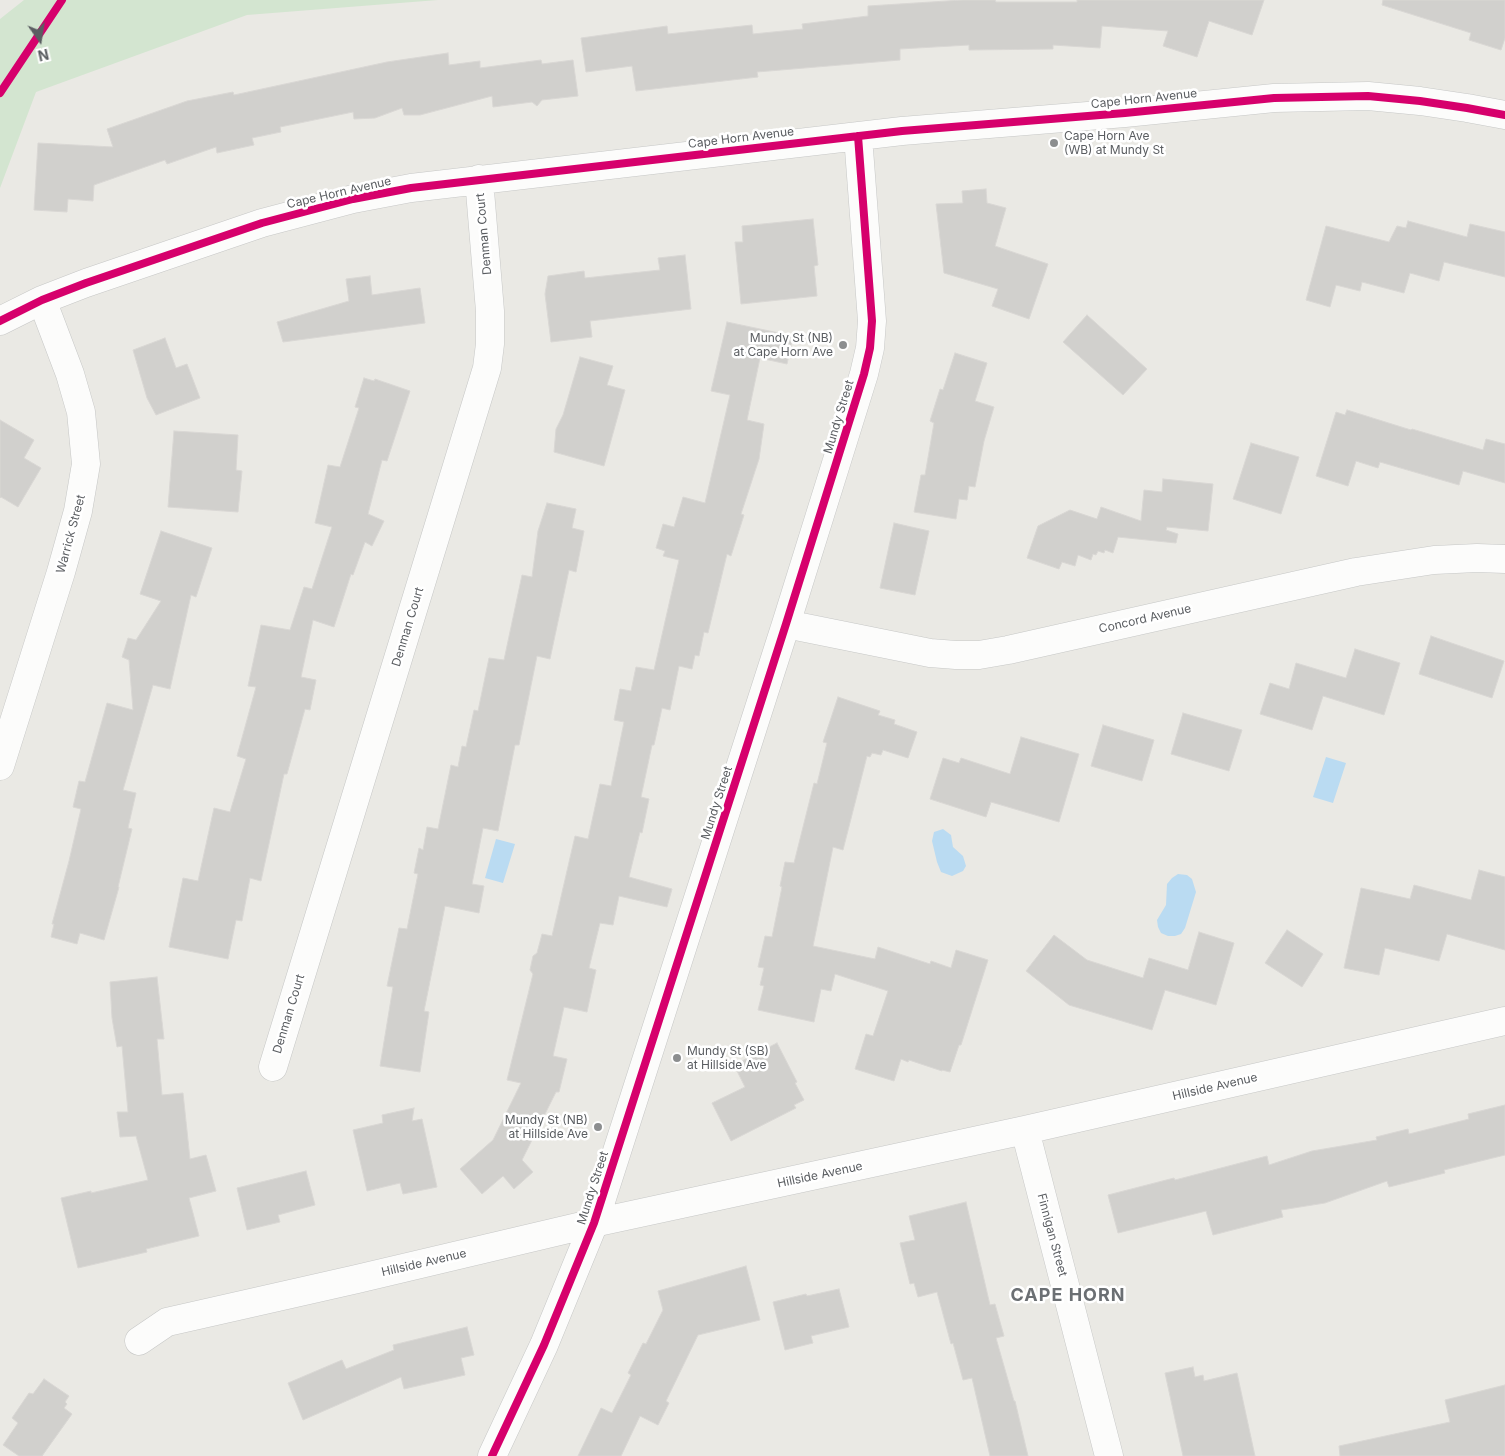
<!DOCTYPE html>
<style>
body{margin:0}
#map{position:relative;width:1505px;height:1456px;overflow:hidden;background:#eae9e4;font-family:Inter,sans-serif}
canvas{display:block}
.north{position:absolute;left:15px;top:15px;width:50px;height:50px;-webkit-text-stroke:4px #fff;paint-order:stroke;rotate:167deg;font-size:14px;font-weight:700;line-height:20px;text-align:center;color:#5a5d61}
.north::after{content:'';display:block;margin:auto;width:18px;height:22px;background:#5a5d61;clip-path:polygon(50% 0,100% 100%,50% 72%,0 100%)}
</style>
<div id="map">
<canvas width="1505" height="1456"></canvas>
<div class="north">N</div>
</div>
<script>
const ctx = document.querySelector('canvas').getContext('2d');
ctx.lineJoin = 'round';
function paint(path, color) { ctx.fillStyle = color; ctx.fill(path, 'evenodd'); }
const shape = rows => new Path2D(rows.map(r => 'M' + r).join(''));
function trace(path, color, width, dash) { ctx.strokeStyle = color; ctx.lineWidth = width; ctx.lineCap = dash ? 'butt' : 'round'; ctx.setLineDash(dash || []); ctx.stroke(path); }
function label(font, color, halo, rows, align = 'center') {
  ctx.font = font + ' Inter,sans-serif'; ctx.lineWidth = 5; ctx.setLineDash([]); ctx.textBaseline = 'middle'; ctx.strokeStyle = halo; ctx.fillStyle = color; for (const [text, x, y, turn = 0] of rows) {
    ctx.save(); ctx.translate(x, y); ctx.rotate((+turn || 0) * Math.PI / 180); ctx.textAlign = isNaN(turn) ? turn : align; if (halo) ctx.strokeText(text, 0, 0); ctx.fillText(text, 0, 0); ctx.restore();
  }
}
const green = shape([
 [24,0,438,0,247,15,36,92,0,188,0,19]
]);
const water = shape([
 [1326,757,1346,763,1333,803,1313,797],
 [943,829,951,835,953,847,963,856,966,866,963,871,952,876,941,872,937,862,932,841,934,832],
 [496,839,515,844,503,883,485,878],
 [1178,874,1187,875,1192,879,1196,892,1185,928,1181,934,1175,936,1168,936,1161,933,1158,927,1157,920,1166,905,1167,884,1172,878]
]);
const building = shape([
 [962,0,995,0,996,2,1077,2,1077,0,1264,0,1252,35,1209,21,1197,57,1163,46,1168,31,1102,26,1100,48,1053,45,1053,49,969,50,969,45,900,49,900,60,757,72,758,77,636,91,632,66,586,72,581,38,667,26,668,34,752,25,753,34,803,29,802,24,868,16,868,6,962,0],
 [1383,0,1505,0,1505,38,1501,50,1469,40,1471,33,1382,5,1383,0],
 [448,53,449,65,480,61,480,68,541,60,542,64,573,60,578,96,542,100,537,106,532,102,493,107,492,96,420,115,404,115,402,108,375,118,354,119,353,112,280,127,281,132,252,138,254,145,217,153,216,147,167,164,165,160,94,185,93,201,68,199,67,212,34,210,38,143,113,147,107,129,187,101,233,92,234,95,387,62,448,53],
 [986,189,987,203,1006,208,995,246,1048,264,1029,319,992,306,998,289,944,273,936,204,963,203,962,191,986,189],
 [813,219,818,265,814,266,817,296,741,304,735,242,743,242,742,226,813,219],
 [1408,221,1467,237,1470,224,1505,232,1505,277,1444,262,1439,281,1410,273,1404,293,1362,282,1360,291,1336,285,1330,307,1306,300,1326,226,1389,242,1397,226,1406,228,1408,221],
 [685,255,691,309,590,321,592,337,551,342,545,294,548,276,584,271,585,278,660,270,658,258,685,255],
 [370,276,372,295,420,288,425,323,283,342,277,322,349,301,346,279,370,276],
 [1087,315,1147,369,1123,395,1063,342,1087,315],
 [727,322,793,336,787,364,760,358,747,420,764,424,759,459,741,514,744,515,731,556,727,554,708,633,704,632,699,656,695,655,692,669,679,666,670,710,662,708,654,745,652,745,641,797,649,799,642,833,640,832,629,877,672,889,667,907,619,896,613,925,600,923,589,968,596,970,587,1012,564,1007,553,1056,567,1059,559,1092,556,1092,522,1160,533,1172,514,1189,503,1176,482,1194,460,1169,493,1140,521,1083,507,1080,533,974,530,970,533,956,537,953,542,934,552,936,575,836,588,839,600,784,611,786,624,722,614,720,620,689,631,691,636,667,654,670,679,560,663,556,665,551,656,548,663,524,674,527,683,497,705,503,730,395,711,391,727,322],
 [165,338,176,368,187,364,200,398,156,415,147,398,133,350,165,338],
 [955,353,987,363,975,401,994,407,984,441,975,487,969,486,967,500,959,499,956,519,914,512,921,475,925,475,934,423,930,421,940,389,943,390,955,353],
 [580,357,613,366,607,385,625,390,604,466,554,452,556,429,563,415,580,357],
 [364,378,374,381,375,379,410,391,387,461,382,460,368,514,384,521,372,546,365,542,353,575,351,574,334,627,313,620,301,677,316,680,310,710,305,709,287,774,284,774,261,881,250,878,242,921,236,920,228,959,169,947,183,878,198,881,214,808,230,812,246,759,237,756,256,687,248,686,261,625,290,630,304,587,312,589,332,527,315,523,328,465,340,467,359,408,355,407,364,378],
 [1347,410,1411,430,1412,429,1483,450,1486,439,1505,444,1505,483,1463,471,1459,485,1380,462,1378,468,1356,461,1348,486,1316,476,1336,412,1345,415,1347,410],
 [0,420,34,440,24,458,41,468,18,507,1,497,0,498,0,420],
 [174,431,238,435,236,470,242,471,238,512,168,507,174,431],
 [1251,443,1299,457,1281,514,1233,499,1251,443],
 [1163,479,1213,484,1208,531,1167,527,1166,530,1178,534,1176,543,1118,537,1113,553,1105,550,1104,553,1098,551,1096,555,1093,554,1091,560,1078,555,1075,566,1062,562,1059,569,1027,558,1038,526,1070,510,1097,519,1101,507,1141,521,1144,490,1162,492,1163,479],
 [547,503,576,509,572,528,584,531,576,572,569,570,550,659,537,656,519,745,515,745,498,831,483,828,472,884,484,886,479,913,445,906,424,1011,429,1012,420,1072,380,1066,393,987,387,986,399,928,407,929,418,874,414,873,419,848,423,850,427,827,438,829,451,765,458,767,462,746,466,747,474,710,478,711,489,658,504,660,522,575,532,577,538,531,547,503],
 [894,523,929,531,915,595,880,588,894,523],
 [161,531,212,548,196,597,191,595,170,689,153,685,123,790,136,793,128,828,132,829,118,887,119,887,104,940,80,933,77,944,51,937,54,924,52,924,69,861,81,809,73,807,79,781,85,782,107,703,133,710,129,660,122,657,128,638,136,640,161,601,140,594,161,531],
 [1431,636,1504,661,1492,698,1419,674,1431,636],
 [1355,649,1400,663,1384,715,1323,696,1312,730,1260,714,1270,683,1289,689,1296,663,1346,678,1355,649],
 [838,697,880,711,878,715,895,720,894,724,917,732,908,758,883,750,881,755,872,753,870,757,867,756,843,850,833,847,813,946,875,959,878,947,930,964,931,961,951,968,956,950,988,960,961,1045,959,1045,950,1072,942,1070,942,1071,909,1060,908,1062,901,1059,894,1081,855,1069,866,1034,873,1036,888,991,835,974,831,991,821,989,814,1022,758,1010,764,986,760,985,764,968,758,967,765,936,772,937,782,887,780,886,785,862,794,863,814,783,817,784,827,743,823,742,838,697],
 [1183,713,1242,730,1229,771,1171,754,1183,713],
 [1103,725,1154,740,1142,781,1091,766,1103,725],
 [1021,737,1079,754,1059,822,991,802,986,817,930,799,943,758,959,763,961,758,1010,774,1021,737],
 [1479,870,1505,877,1505,950,1447,934,1439,961,1385,948,1379,975,1344,968,1361,888,1410,899,1414,885,1471,900,1479,870],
 [1287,930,1323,954,1302,987,1265,963,1287,930],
 [1199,932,1234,943,1216,1005,1165,990,1152,1030,1069,1005,1026,971,1054,935,1087,960,1143,978,1149,958,1188,970,1199,932],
 [157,977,164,1039,157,1039,162,1095,183,1093,190,1159,206,1155,216,1191,189,1198,199,1236,146,1249,147,1252,78,1268,61,1198,91,1191,91,1193,148,1180,136,1136,120,1137,117,1112,128,1112,122,1046,117,1047,112,1018,110,982,157,977],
 [777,1043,797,1082,795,1083,804,1100,794,1105,796,1108,731,1141,712,1103,745,1087,734,1065,777,1043],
 [1505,1105,1505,1155,1444,1170,1445,1173,1389,1187,1387,1181,1325,1203,1281,1210,1283,1217,1213,1235,1206,1211,1118,1233,1108,1195,1174,1178,1175,1180,1267,1156,1269,1165,1312,1151,1377,1140,1376,1137,1408,1129,1409,1134,1469,1119,1468,1114,1505,1105],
 [414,1108,412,1121,422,1119,437,1187,403,1194,400,1183,367,1191,353,1130,383,1123,382,1115,414,1108],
 [306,1171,315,1205,278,1215,280,1222,247,1230,237,1188,306,1171],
 [966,1202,990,1305,995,1304,1004,1336,996,1338,1014,1401,1015,1401,1028,1456,990,1456,972,1378,963,1380,953,1343,951,1344,937,1292,918,1297,914,1283,910,1284,900,1243,915,1240,909,1216,966,1202],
 [746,1266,760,1320,698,1335,666,1401,669,1403,658,1425,640,1416,621,1456,578,1456,601,1408,612,1413,631,1375,628,1373,643,1343,646,1344,663,1310,658,1291,746,1266],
 [839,1289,849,1327,811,1336,813,1343,785,1350,773,1302,806,1294,807,1296,839,1289],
 [467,1327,474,1355,461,1358,465,1375,404,1389,401,1377,303,1420,288,1383,342,1360,346,1369,394,1350,393,1345,467,1327],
 [1193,1367,1195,1377,1203,1375,1204,1381,1237,1373,1255,1456,1183,1456,1165,1373,1193,1367],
 [44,1379,69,1396,65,1402,67,1404,64,1408,72,1414,42,1456,19,1456,3,1445,18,1423,12,1418,29,1393,33,1394,44,1379],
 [1505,1385,1505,1456,1340,1456,1339,1446,1450,1422,1445,1400,1505,1385]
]);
const minor = shape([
 [0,321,42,300,86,283,262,223,353,199,411,188,902,131,1125,113,1274,98,1368,96,1420,101,1467,108,1505,115],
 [786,624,930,653,956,655,979,655,1008,650,1356,572,1434,560,1477,558,1505,559],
 [0,766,61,572,78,511,86,464,81,412,70,374,42,300],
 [273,1067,487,368,490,344,490,311,479,179],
 [1025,1130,1109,1456],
 [139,1341,167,1322,357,1279,594,1223,1025,1130,1505,1021],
 [492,1456,544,1345,594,1223,786,624,864,374,870,348,872,321,858,136]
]);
const cycleway = shape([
 [0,93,62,0],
 [0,321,42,300,86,283,262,223,353,199,411,188,902,131,1125,113,1274,98,1368,96,1420,101,1467,108,1505,115],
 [492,1456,544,1345,594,1223,786,624,864,374,870,348,872,321,858,136]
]);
const markers = [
 [1054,143,5,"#8c8e8f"],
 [843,345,5,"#8c8e8f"],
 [677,1058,5,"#8c8e8f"],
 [598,1127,5,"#8c8e8f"]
];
const streetNames = [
 ["Cape Horn Avenue",1144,99,-6],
 ["Cape Horn Avenue",741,138,-7],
 ["Cape Horn Avenue",339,193,-13],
 ["Denman Court",484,234,-95],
 ["Mundy Street",839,417,-73],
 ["Warrick Street",71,534,-75],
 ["Concord Avenue",1145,619,-13],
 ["Denman Court",408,627,-73],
 ["Mundy Street",717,803,-72],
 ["Denman Court",289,1014,-73],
 ["Hillside Avenue",1215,1087,-13],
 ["Hillside Avenue",820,1175,-12],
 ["Mundy Street",593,1188,-72],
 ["Finnigan Street",1052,1235,75],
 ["Hillside Avenue",424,1263,-13]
];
const poiNames = [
 ["Cape Horn Ave",1064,136],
 ["(WB) at Mundy St",1064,150],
 ["Mundy St (NB)",833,338,"right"],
 ["at Cape Horn Ave",833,352,"right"],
 ["Mundy St (SB)",687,1051],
 ["at Hillside Ave",687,1065],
 ["Mundy St (NB)",588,1120,"right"],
 ["at Hillside Ave",588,1134,"right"]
];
const districtNames = [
 ["CAPE HORN",1068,1296]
];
paint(green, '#d3e5d0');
paint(water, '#badbf2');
paint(building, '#d1d0cd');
trace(building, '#d9d7d4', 1);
trace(minor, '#c6c7c6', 29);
trace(minor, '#fcfcfb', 28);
trace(cycleway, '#d6006c', 8);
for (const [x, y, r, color] of markers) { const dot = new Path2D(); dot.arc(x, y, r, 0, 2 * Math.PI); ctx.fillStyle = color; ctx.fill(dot); trace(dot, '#fff', 2); }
label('12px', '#5a5d61', '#fff', streetNames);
label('12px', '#5a5d61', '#fff', poiNames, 'left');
ctx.letterSpacing = '1px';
label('bold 18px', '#6b6f73', '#fff', districtNames);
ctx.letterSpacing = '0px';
</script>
